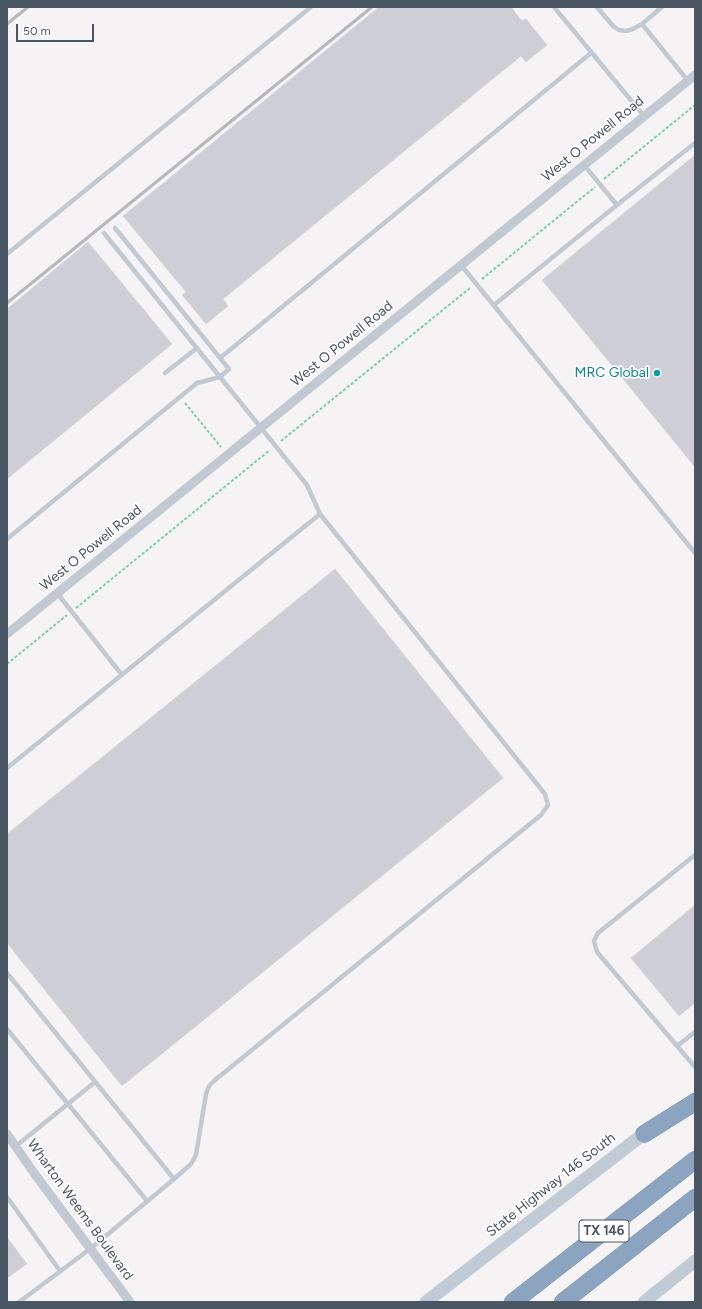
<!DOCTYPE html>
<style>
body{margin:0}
#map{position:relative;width:702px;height:1309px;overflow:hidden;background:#f5f3f3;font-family:Figtree,sans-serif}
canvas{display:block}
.frame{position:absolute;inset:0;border:8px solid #4a5661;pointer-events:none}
.scale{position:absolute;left:16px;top:24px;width:78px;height:18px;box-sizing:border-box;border:2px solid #4a5661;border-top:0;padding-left:5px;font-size:12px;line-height:14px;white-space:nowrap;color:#4a5661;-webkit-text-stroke:3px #fff;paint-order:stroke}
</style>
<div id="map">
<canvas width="702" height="1309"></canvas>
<div class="frame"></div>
<div class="scale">50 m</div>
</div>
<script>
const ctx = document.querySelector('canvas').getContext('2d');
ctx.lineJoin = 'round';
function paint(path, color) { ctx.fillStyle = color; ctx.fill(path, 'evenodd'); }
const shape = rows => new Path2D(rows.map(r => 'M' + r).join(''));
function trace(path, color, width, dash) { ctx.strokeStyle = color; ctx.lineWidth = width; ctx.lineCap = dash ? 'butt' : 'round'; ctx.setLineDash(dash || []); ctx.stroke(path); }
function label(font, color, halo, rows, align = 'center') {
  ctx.font = font + ' Figtree,sans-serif'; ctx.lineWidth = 3.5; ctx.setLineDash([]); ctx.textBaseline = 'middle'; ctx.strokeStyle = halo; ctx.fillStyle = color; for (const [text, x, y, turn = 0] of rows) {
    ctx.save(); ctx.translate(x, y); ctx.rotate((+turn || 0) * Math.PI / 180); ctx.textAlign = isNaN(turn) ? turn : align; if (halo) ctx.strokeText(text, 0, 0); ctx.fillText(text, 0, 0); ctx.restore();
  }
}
const building = shape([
 [379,7,511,7,522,21,526,19,547,45,526,62,521,56,223,299,228,306,206,324,182,295,186,292,123,216,379,7],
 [695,155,695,467,542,280,695,155],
 [88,242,172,344,7,479,7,309,88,242],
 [335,569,503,778,122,1086,7,943,7,834,335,569],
 [695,905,695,1003,679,1016,631,958,695,905],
 [7,1237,27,1264,7,1278,7,1237]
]);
const path = shape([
 [604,179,695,105],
 [482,279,595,187],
 [185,403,221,447],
 [281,441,470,288],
 [76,608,270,450],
 [7,664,67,615]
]);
const service = shape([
 [554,7,644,116],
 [597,7,613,26,619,30,626,31,633,29,642,24,688,81],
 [642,24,662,7],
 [584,165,617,205,695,143],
 [104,233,220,377,229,369,115,228],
 [7,254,311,7],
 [461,265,695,553],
 [494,305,617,205],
 [220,358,591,53],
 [165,373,197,348],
 [7,539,197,383,220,377,307,485,320,514],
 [57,593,122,675],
 [7,768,320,514,545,794,548,805,541,815,215,1080,209,1086,206,1094,196,1155,191,1164,174,1179],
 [695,855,598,933,594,941,597,952,695,1067],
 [7,973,174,1179,90,1249,19,1302],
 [7,1029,147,1201],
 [677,1046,695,1032],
 [16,1146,95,1082],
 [7,1197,60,1271]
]);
const minor = shape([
 [7,634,695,75],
 [7,1134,34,1173,130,1302]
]);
const secondary = shape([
 [426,1302,650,1129],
 [644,1302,695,1261]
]);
const motorway = shape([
 [644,1134,695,1102],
 [513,1302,695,1160],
 [563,1302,695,1198]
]);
const rail = shape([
 [7,24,28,7],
 [7,303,372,7]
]);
const markers = [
 [657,373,4,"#0f9aa8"]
];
const shields = [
 [604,1231,50]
];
const shieldNames = [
 ["TX 146",604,1231]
];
const streetNames = [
 ["West O Powell Road",593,139,-39],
 ["West O Powell Road",342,344,-39],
 ["West O Powell Road",91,548,-39],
 ["State Highway 146 South",551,1185,-38],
 ["Wharton Weems Boulevard",80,1210,54]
];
const cultureNames = [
 ["MRC Global",649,373]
];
paint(building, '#cdcfd5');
trace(building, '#d7d9de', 1);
trace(motorway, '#7690ad', 18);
trace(path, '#7ad0a6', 2, [3, 2]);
trace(service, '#c1cad2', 4.5);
trace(minor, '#c1cad2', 9);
trace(secondary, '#c1cbd6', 13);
trace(motorway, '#8ba5c1', 17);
trace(rail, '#b5b8bd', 3);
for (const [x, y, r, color] of markers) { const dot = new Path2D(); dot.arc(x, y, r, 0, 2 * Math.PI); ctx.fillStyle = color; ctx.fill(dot); trace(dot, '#fff', 1.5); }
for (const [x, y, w] of shields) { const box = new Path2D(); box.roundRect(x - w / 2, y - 11, w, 22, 3); ctx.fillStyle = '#fff'; ctx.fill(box); trace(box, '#4a5661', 1); }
label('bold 13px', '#4a5661', null, shieldNames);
label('14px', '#4a5661', '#fff', streetNames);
label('14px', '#0d838f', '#fff', cultureNames, 'right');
</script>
